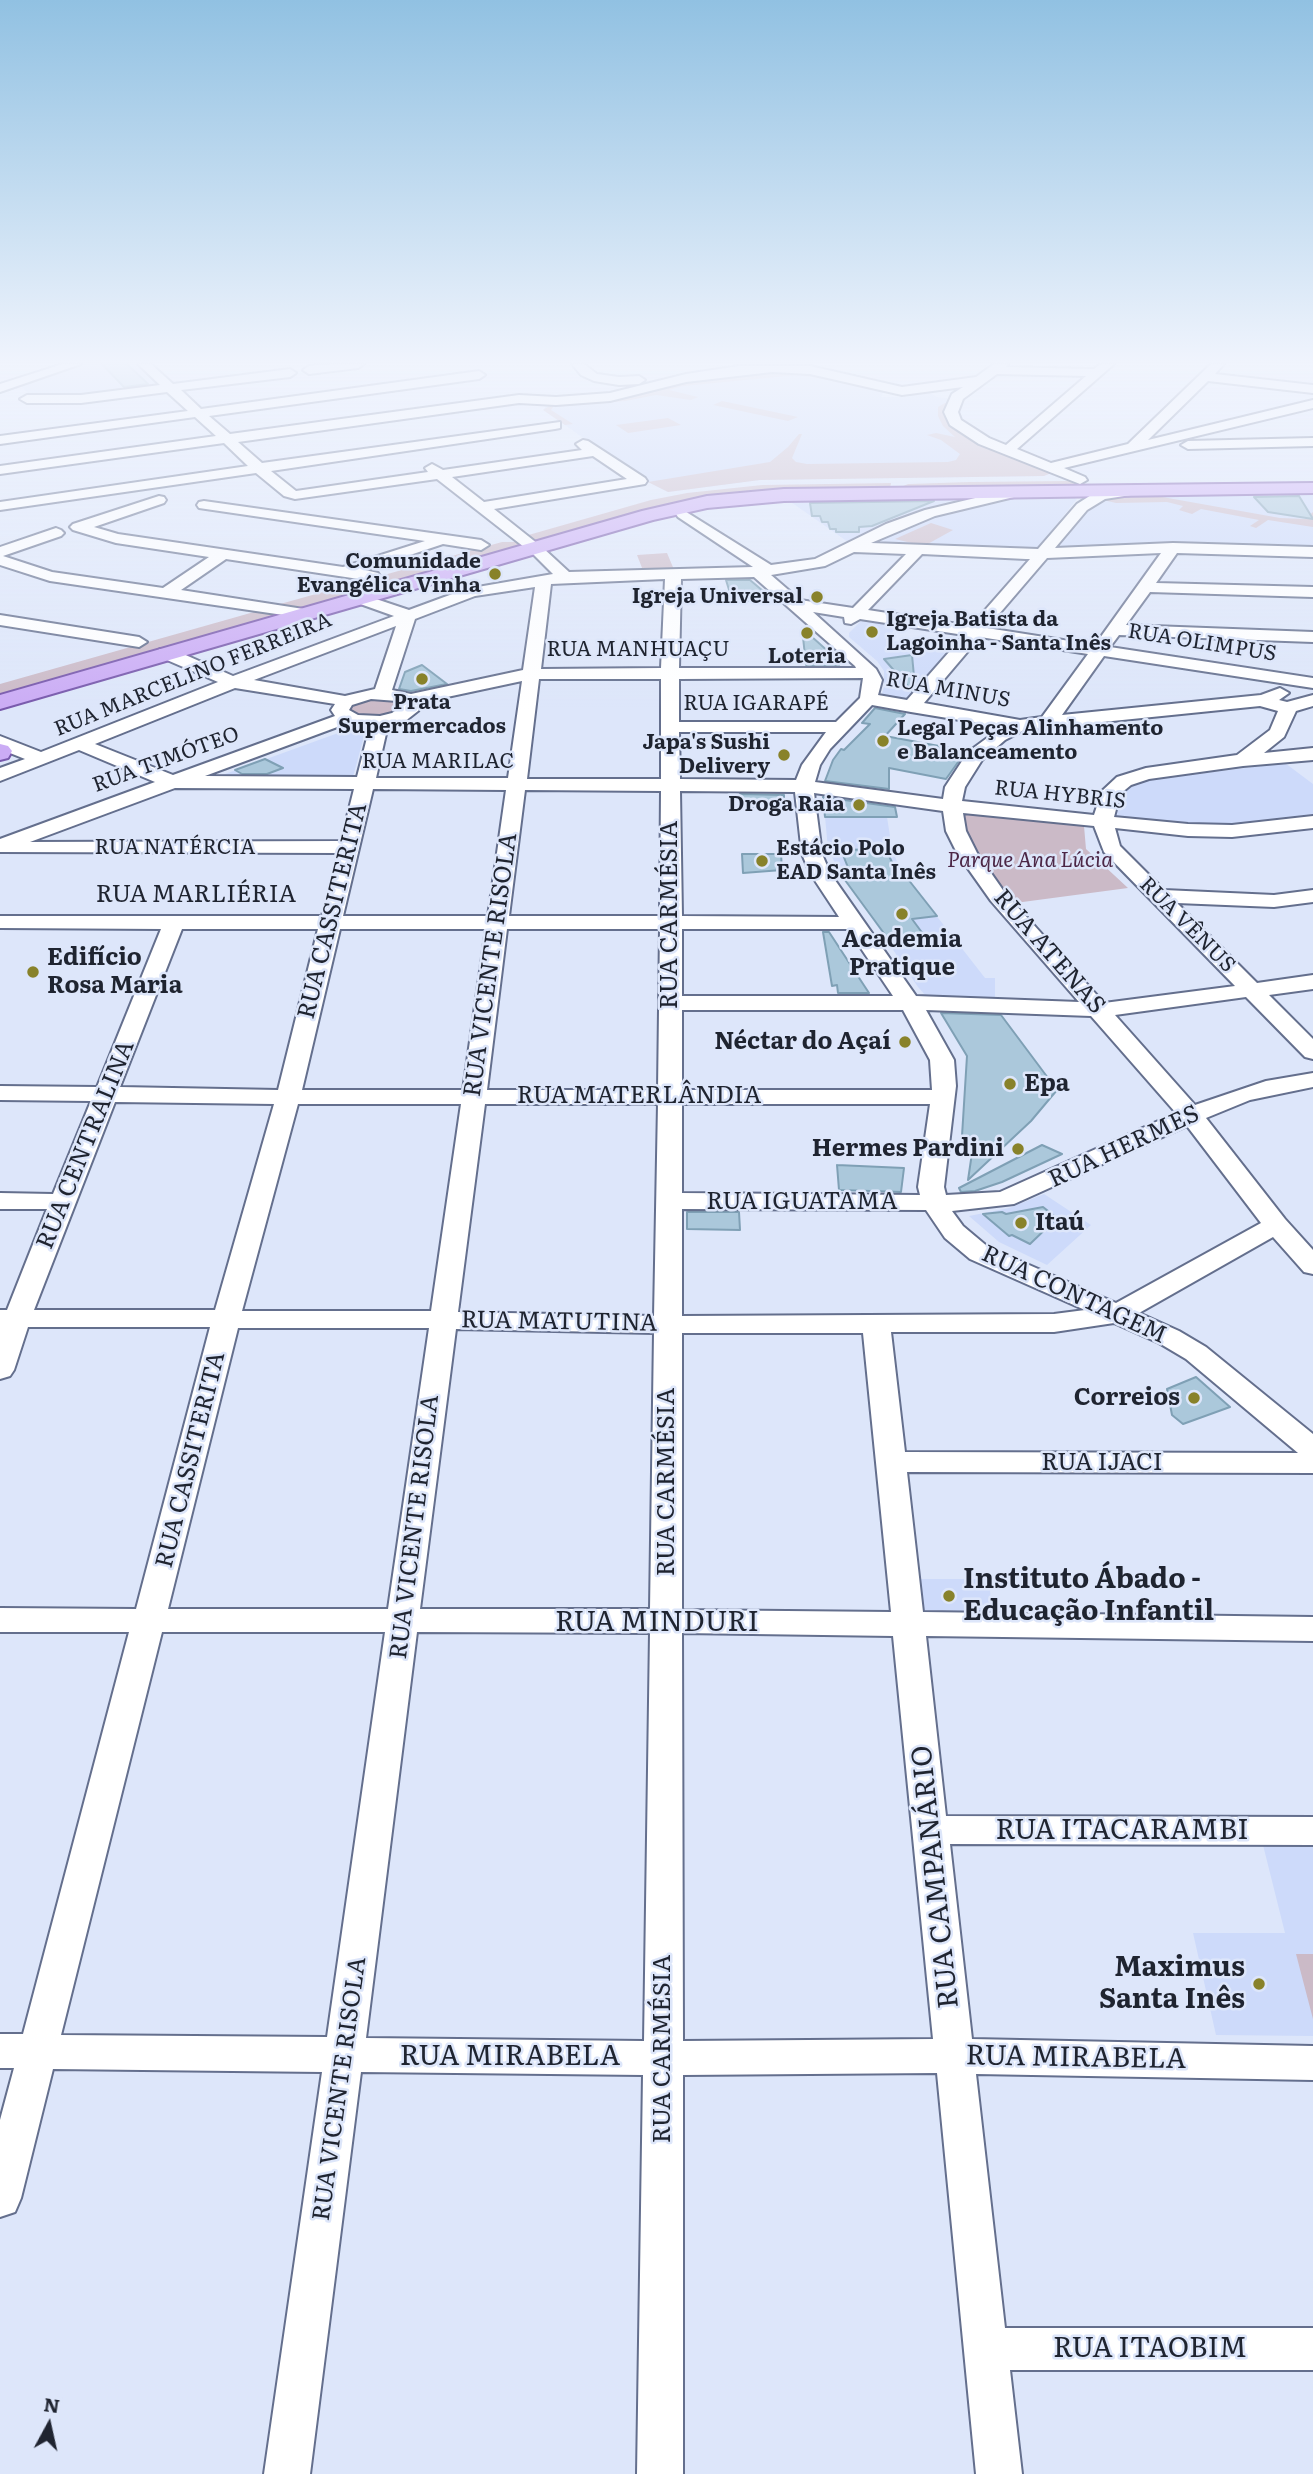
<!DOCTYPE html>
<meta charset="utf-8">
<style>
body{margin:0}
#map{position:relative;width:1313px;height:2474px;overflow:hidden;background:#dde6fa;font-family:Literata,serif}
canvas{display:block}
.north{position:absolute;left:14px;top:2390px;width:70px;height:70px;-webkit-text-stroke:5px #dde6fa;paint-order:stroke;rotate:8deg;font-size:19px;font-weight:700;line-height:28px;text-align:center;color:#1f2430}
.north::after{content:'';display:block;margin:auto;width:24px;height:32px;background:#1f2430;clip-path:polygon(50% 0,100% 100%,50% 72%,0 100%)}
</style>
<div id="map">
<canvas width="1313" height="2474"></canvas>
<div class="north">N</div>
</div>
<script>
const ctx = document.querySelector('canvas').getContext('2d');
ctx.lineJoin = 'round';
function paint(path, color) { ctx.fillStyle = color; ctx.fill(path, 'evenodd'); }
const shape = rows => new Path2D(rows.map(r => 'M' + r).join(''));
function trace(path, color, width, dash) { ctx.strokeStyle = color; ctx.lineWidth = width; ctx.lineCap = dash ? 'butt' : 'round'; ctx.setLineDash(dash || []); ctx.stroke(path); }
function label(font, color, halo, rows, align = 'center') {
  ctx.font = font + ' Literata,serif'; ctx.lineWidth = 5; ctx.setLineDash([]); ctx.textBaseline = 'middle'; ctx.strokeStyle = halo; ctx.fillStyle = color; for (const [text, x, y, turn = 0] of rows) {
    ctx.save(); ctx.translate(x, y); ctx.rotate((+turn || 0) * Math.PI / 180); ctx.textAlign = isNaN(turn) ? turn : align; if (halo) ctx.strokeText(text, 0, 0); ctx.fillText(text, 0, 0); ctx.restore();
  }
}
const built = shape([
 [82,364,139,364,162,386,83,395,31,396,21,386],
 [805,373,885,390,881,397,907,397,925,390,937,397,955,399,952,425,959,433,970,440,1051,473,1044,476,760,480,668,492,644,480,543,410,546,406,625,398,669,386],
 [1313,490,1313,548,1056,550,1099,499,1118,495],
 [1068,495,1077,499,1035,551,870,544,937,514,1016,497],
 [983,496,921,511,880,525,848,542,785,498],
 [866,616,902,621,886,640,949,650,904,701,881,697,884,687,884,671,877,661,849,637,849,633],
 [363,724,367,725,353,777,214,778],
 [1285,763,1313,784,1313,816,1210,827,1114,816,1113,805,1119,795,1141,781],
 [823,795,895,802,895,808,887,817,892,849,900,869,985,978,995,978,995,999,926,996,918,987,835,863,828,849],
 [1044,1194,1091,1225,1047,1265,999,1242,969,1216,1009,1208],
 [908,1579,989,1579,992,1614,907,1613],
 [1263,1845,1313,1845,1313,2036,1216,2035,1193,1933,1285,1933]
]);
const green = shape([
 [757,372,805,373,852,383,798,375,683,386,669,390,698,397,691,400,656,395,625,401,553,407,551,410,573,424,565,425,543,410,551,405,625,398,704,379],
 [722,401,798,417,788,421,713,405],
 [945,403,953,403,952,425,959,433,970,440,1051,473,1044,476,760,480,668,492,648,482,770,462,788,447,799,434,802,434,792,458,796,462,807,464,948,462,956,460,960,454,941,440,927,435,936,433,955,437,943,426,938,416,938,407],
 [668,418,681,425,628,433,616,425],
 [1070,481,1076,482,1077,487,903,489,901,487,908,484,969,482],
 [891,483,890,489,758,494,536,545,525,536,651,500,687,493,762,485],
 [1140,493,1280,518,1305,519,1313,512,1313,527,1268,520,1256,528,1250,526,1259,520,1201,509,1192,514,1179,510,1183,506,1167,502,1116,503,1099,499],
 [931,523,953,530,924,546,895,539],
 [502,542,517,542,523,547,306,610,273,606],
 [667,553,675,572,644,573,637,555],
 [261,610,292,614,0,699,0,684],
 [362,697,398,699,404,706,397,714,360,719,344,706],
 [958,813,1084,826,1086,849,1128,888,1015,903,971,850],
 [1296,1954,1313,1954,1313,2019]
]);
const building = shape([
 [102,364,127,364,148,384,124,387,102,364],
 [1299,496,1313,519,1268,512,1254,497,1299,496],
 [934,501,872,526,859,527,859,532,836,532,836,529,830,529,828,522,822,522,820,516,812,516,810,503,934,501],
 [726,580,750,580,763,591,756,591,764,599,733,603,726,580],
 [802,628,840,662,836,663,839,665,806,665,802,628],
 [912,655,915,687,912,691,884,659,912,655],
 [422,665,447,684,411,691,399,689,405,672,422,665],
 [875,708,905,714,885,736,966,751,946,779,889,768,889,789,825,781,833,760,841,749,844,750,870,724,862,723,875,708],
 [265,759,283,768,267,774,242,774,235,770,265,759],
 [740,794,784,795,784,807,740,807,740,794],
 [823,797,895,807,897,817,825,817,823,797],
 [886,849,895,869,900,869,937,916,912,919,929,942,894,947,842,876,851,875,841,850,886,849],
 [742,854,781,854,782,870,743,873,742,854],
 [823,932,829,932,869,993,838,993,837,985,832,986,823,932],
 [941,1013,1001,1015,1057,1090,1031,1121,968,1180,972,1153,961,1152,967,1056,941,1013],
 [1042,1145,1062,1154,1002,1182,975,1191,961,1192,959,1188,1042,1145],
 [837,1165,904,1168,901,1192,839,1190,837,1165],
 [1043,1207,1057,1218,1030,1244,1012,1235,1009,1236,983,1214,1002,1212,1006,1214,1043,1207],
 [687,1212,739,1212,740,1230,687,1229,687,1212],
 [1196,1377,1230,1407,1183,1424,1172,1415,1167,1389,1196,1377]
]);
const minor = shape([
 [63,364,81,364,0,392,0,384,63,364],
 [138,364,151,364,173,384,290,369,296,373,290,377,181,390,201,409,479,371,485,375,479,379,209,416,230,434,519,395,556,397,610,393,686,374,739,366,810,366,902,387,976,377,994,364,1008,364,1006,367,1094,369,1101,364,1114,364,1017,449,1051,463,1128,444,1211,364,1224,364,1215,374,1313,385,1313,393,1208,381,1148,440,1313,400,1313,408,1064,468,1085,477,1087,480,1080,484,979,444,950,425,944,412,952,394,963,387,902,395,810,374,772,372,686,382,610,401,556,405,519,403,238,442,262,463,560,422,560,428,555,429,271,471,296,491,428,472,425,468,432,464,443,470,582,450,576,444,583,440,588,441,645,478,647,481,645,484,494,509,543,548,569,572,753,567,678,517,676,514,678,511,683,510,771,565,815,559,886,524,925,510,1013,489,1020,493,1018,496,935,516,871,543,1038,549,1077,504,1096,492,1132,487,1137,488,1139,491,1137,494,1105,499,1087,510,1055,548,1173,543,1313,547,1313,557,1177,553,1156,583,1313,587,1313,597,1150,592,1126,625,1313,632,1313,642,1119,635,1110,647,1313,678,1313,688,1104,656,1062,715,1261,695,1280,688,1289,693,1279,700,1287,702,1313,695,1313,706,1296,711,1284,737,1264,753,1313,748,1313,760,1243,766,1149,779,1131,785,1120,794,1114,817,1188,824,1232,825,1313,816,1313,828,1232,837,1188,836,1115,828,1120,846,1164,890,1274,895,1313,890,1313,902,1274,907,1177,903,1257,983,1313,975,1313,989,1269,995,1313,1039,1313,1059,1305,1057,1246,997,1115,1015,1195,1105,1266,1081,1313,1073,1313,1087,1250,1100,1206,1118,1285,1219,1313,1250,1313,1274,1304,1272,1273,1237,1139,1313,1179,1331,1206,1347,1313,1434,1313,1473,907,1472,923,1612,1313,1617,1313,1641,926,1636,946,1816,1313,1817,1313,1845,950,1844,972,2039,1313,2046,1313,2080,976,2074,1005,2328,1313,2328,1313,2370,1010,2370,1022,2474,976,2474,937,2073,683,2075,683,2474,637,2474,643,2075,361,2072,310,2474,264,2474,322,2072,53,2069,21,2198,15,2212,0,2217,0,2120,14,2068,0,2068,0,2034,23,2034,129,1632,0,1632,0,1608,136,1609,210,1327,28,1327,14,1370,10,1376,0,1379,0,1310,7,1310,47,1209,0,1209,0,1193,53,1194,91,1101,0,1100,0,1086,97,1087,161,929,0,928,0,916,322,916,338,853,0,852,0,839,155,782,79,750,0,781,0,768,25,759,0,749,0,736,41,752,218,682,160,657,157,653,160,649,172,649,233,676,394,616,352,601,350,598,352,595,364,595,409,610,466,589,553,574,533,554,437,479,295,499,284,496,256,473,0,510,0,502,248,466,224,443,0,474,0,466,216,436,195,417,0,444,0,436,188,411,167,392,81,403,27,403,20,399,27,395,81,395,160,385,138,364],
 [997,374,1086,376,1006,445,989,438,961,420,958,412,963,399,997,374],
 [593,456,627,479,484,502,452,477,593,456],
 [854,552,906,554,853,608,800,600,771,575,825,566,854,552],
 [1161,553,1095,645,987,628,1047,558,1161,553],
 [922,554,1026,559,1030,559,971,626,868,610,922,554],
 [754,577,855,666,856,668,679,668,681,579,754,577],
 [665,579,661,668,541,669,551,584,665,579],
 [535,587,523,670,411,694,392,690,415,619,475,596,535,587],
 [813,612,844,617,845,623,851,624,860,619,964,635,907,700,878,695,882,680,876,669,813,612],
 [396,626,375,689,345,696,254,680,396,626],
 [980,637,1088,654,1042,717,1020,720,924,703,980,637],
 [863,678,860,698,836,722,679,722,679,679,863,678],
 [539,679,661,679,661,779,527,779,539,679],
 [522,681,508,778,376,778,388,725,404,722,418,711,421,707,419,703,522,681],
 [235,688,335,704,331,710,335,716,173,775,95,744,235,688],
 [371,699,397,701,402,706,392,713,380,716,358,715,349,710,352,705,371,699],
 [872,705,911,712,1002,727,968,752,945,787,943,799,815,782,820,765,830,749,872,705],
 [1260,706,1278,711,1270,730,1237,755,1146,768,1117,777,1102,791,1094,815,962,801,965,787,982,760,1005,740,1024,730,1260,706],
 [348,723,370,726,357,777,205,776,348,723],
 [679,732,826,732,802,765,796,780,680,779,679,732],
 [175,788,354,789,341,841,30,842,175,788],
 [373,789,506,790,488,916,343,916,373,789],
 [525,790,661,791,660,916,509,916,525,790],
 [680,791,795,792,802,854,810,873,839,917,682,916,680,791],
 [814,793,943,811,946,831,957,853,991,901,1079,1002,916,996,830,873,822,854,814,793],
 [963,813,1094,826,1104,852,1235,986,1104,1003,1005,893,977,853,966,831,963,813],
 [182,929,318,929,278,1090,120,1087,182,929],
 [340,929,486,929,463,1090,302,1090,340,929],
 [507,929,660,929,658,1090,487,1090,507,929],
 [682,929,848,929,893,996,682,996,682,929],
 [682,1010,903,1010,930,1060,932,1090,682,1090,682,1010],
 [926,1010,1091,1016,1176,1113,1000,1192,946,1195,944,1187,956,1086,954,1060,926,1010],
 [115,1102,274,1104,215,1310,34,1310,115,1102],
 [298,1104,461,1104,431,1311,242,1311,298,1104],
 [485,1104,658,1104,654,1316,458,1312,485,1104],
 [682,1104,930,1104,918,1187,920,1195,682,1193,682,1104],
 [1187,1126,1261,1223,1116,1303,988,1247,963,1226,952,1211,1014,1204,1187,1126],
 [682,1209,926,1210,945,1238,970,1259,1085,1310,1054,1314,682,1316,682,1209],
 [1114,1323,1159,1343,1186,1359,1298,1453,905,1452,891,1332,1054,1332,1114,1323],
 [238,1328,429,1328,388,1609,168,1609,238,1328],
 [456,1329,654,1333,650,1609,420,1609,456,1329],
 [682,1333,863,1333,891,1612,682,1610,682,1333],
 [162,1632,385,1632,327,2037,61,2035,162,1632],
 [417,1632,650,1633,644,2041,366,2038,417,1632],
 [682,1633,893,1636,933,2039,683,2041,682,1633],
 [330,364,364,364,358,368,309,374,303,370,309,366,330,364],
 [572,364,584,364,597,374,619,377,639,376,645,380,639,384,619,385,594,381,581,375,572,364],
 [1313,438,1313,446,1188,449,1181,445,1188,441,1313,438],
 [159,496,164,497,166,500,164,503,94,527,118,534,343,567,425,541,199,508,197,505,199,502,204,501,481,540,489,545,481,550,443,544,365,570,378,573,380,576,372,581,226,559,181,590,310,610,312,613,304,618,50,581,0,565,0,547,56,528,61,530,64,533,61,536,3,556,52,572,163,588,209,557,116,543,73,530,70,527,73,524,159,496],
 [0,615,139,637,147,642,139,647,0,625,0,615]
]);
const major = shape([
 [1313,483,1313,493,784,501,707,508,653,520,0,709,0,695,642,511,707,496,784,489,1313,483],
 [0,744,8,746,12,751,8,758,0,760,0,744]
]);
const markers = [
 [495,574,7,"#88822a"],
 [817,597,7,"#88822a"],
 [872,632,7,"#88822a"],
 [807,633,7,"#88822a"],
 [422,679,7,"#88822a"],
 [883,741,7,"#88822a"],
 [784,755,7,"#88822a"],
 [859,805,7,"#88822a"],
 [762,861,7,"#88822a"],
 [902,914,7,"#88822a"],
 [33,972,7,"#88822a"],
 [905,1042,7,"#88822a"],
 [1010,1084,7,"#88822a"],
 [1018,1149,7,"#88822a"],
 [1021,1223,7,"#88822a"],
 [1194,1398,7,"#88822a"],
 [949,1596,7,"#88822a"],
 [1259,1984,7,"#88822a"]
];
const farPoinames = [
 ["Comunidade",481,562],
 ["Evangélica Vinha",481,586],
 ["Igreja Universal",803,597],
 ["Igreja Batista da",886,620,"left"],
 ["Lagoinha - Santa Inês",886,644,"left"],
 ["Loteria",807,657,"center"],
 ["Prata",422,703,"center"],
 ["Supermercados",422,727,"center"],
 ["Legal Peças Alinhamento",897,729,"left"],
 ["e Balanceamento",897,753,"left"],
 ["Japa's Sushi",770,743],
 ["Delivery",770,767],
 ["Droga Raia",845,805],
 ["Estácio Polo",776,849,"left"],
 ["EAD Santa Inês",776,873,"left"]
];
const farStreetnames = [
 ["RUA OLIMPUS",1202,643,9],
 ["RUA MANHUAÇU",638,650],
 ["RUA MARCELINO FERREIRA",193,675,-22],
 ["RUA MINUS",948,690,10],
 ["RUA IGARAPÉ",756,704],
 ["RUA TIMÓTEO",166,760,-20],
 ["RUA MARILAC",438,762],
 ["RUA HYBRIS",1060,795,6],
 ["RUA NATÉRCIA",175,848],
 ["RUA VÊNUS",1187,925,45]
];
const farParknames = [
 ["Parque Ana Lúcia",1030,861]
];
const streetNames = [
 ["RUA MARLIÉRIA",196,895],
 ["RUA CASSITERITA",333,911,-76],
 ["RUA CARMÉSIA",670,915,-90],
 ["RUA ATENAS",1049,952,49],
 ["RUA VICENTE RISOLA",491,965,-82],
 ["RUA MATERLÂNDIA",639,1096],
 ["RUA CENTRALINA",86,1145,-68],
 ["RUA HERMES",1124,1147,-25],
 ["RUA IGUATAMA",802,1202],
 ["RUA CONTAGEM",1074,1295,25],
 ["RUA MATUTINA",559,1322,1],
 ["RUA CASSITERITA",191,1460,-76],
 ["RUA IJACI",1102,1463],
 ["RUA CARMÉSIA",667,1482,-90],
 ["RUA VICENTE RISOLA",415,1527,-83],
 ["RUA CARMÉSIA",663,2049,-90],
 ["RUA VICENTE RISOLA",340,2089,-82]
];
const poiNames = [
 ["Academia",902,940,"center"],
 ["Pratique",902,968,"center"],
 ["Edifício",47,958],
 ["Rosa Maria",47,986],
 ["Néctar do Açaí",891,1042,"right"],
 ["Epa",1024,1084],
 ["Hermes Pardini",1004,1149,"right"],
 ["Itaú",1035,1223],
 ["Correios",1180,1398,"right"]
];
const nearPoinames = [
 ["Instituto Ábado -",963,1580],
 ["Educação Infantil",963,1612],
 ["Maximus",1245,1968,"right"],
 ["Santa Inês",1245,2000,"right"]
];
const nearStreetnames = [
 ["RUA MINDURI",657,1623],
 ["RUA ITACARAMBI",1122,1831],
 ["RUA CAMPANÁRIO",936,1877,-96],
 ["RUA MIRABELA",510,2057],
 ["RUA MIRABELA",1076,2058,1],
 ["RUA ITAOBIM",1150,2349]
];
paint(built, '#cddafa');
paint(green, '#cbbac7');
paint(building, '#abc8db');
trace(building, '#7fa0b5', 2);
trace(minor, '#646f8d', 4);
trace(major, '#7859ac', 4);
paint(minor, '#fff');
paint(major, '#cbacf5');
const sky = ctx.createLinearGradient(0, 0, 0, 710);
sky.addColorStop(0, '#91c1e2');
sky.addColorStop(0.51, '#f0f4fd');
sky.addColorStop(1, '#f0f4fd00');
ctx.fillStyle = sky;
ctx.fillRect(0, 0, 1313, 710);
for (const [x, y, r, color] of markers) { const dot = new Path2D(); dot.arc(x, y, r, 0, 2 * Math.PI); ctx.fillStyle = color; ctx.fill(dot); trace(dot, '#dde6fa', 2.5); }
label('bold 21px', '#1f2430', '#dde6fa', farPoinames, 'right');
label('21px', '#1f2430', '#dde6fa', farStreetnames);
label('italic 21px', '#4c2746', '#dde6fa', farParknames);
label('24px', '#1f2430', '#dde6fa', streetNames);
label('bold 24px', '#1f2430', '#dde6fa', poiNames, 'left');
label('bold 28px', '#1f2430', '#dde6fa', nearPoinames, 'left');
label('28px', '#1f2430', '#dde6fa', nearStreetnames);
</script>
